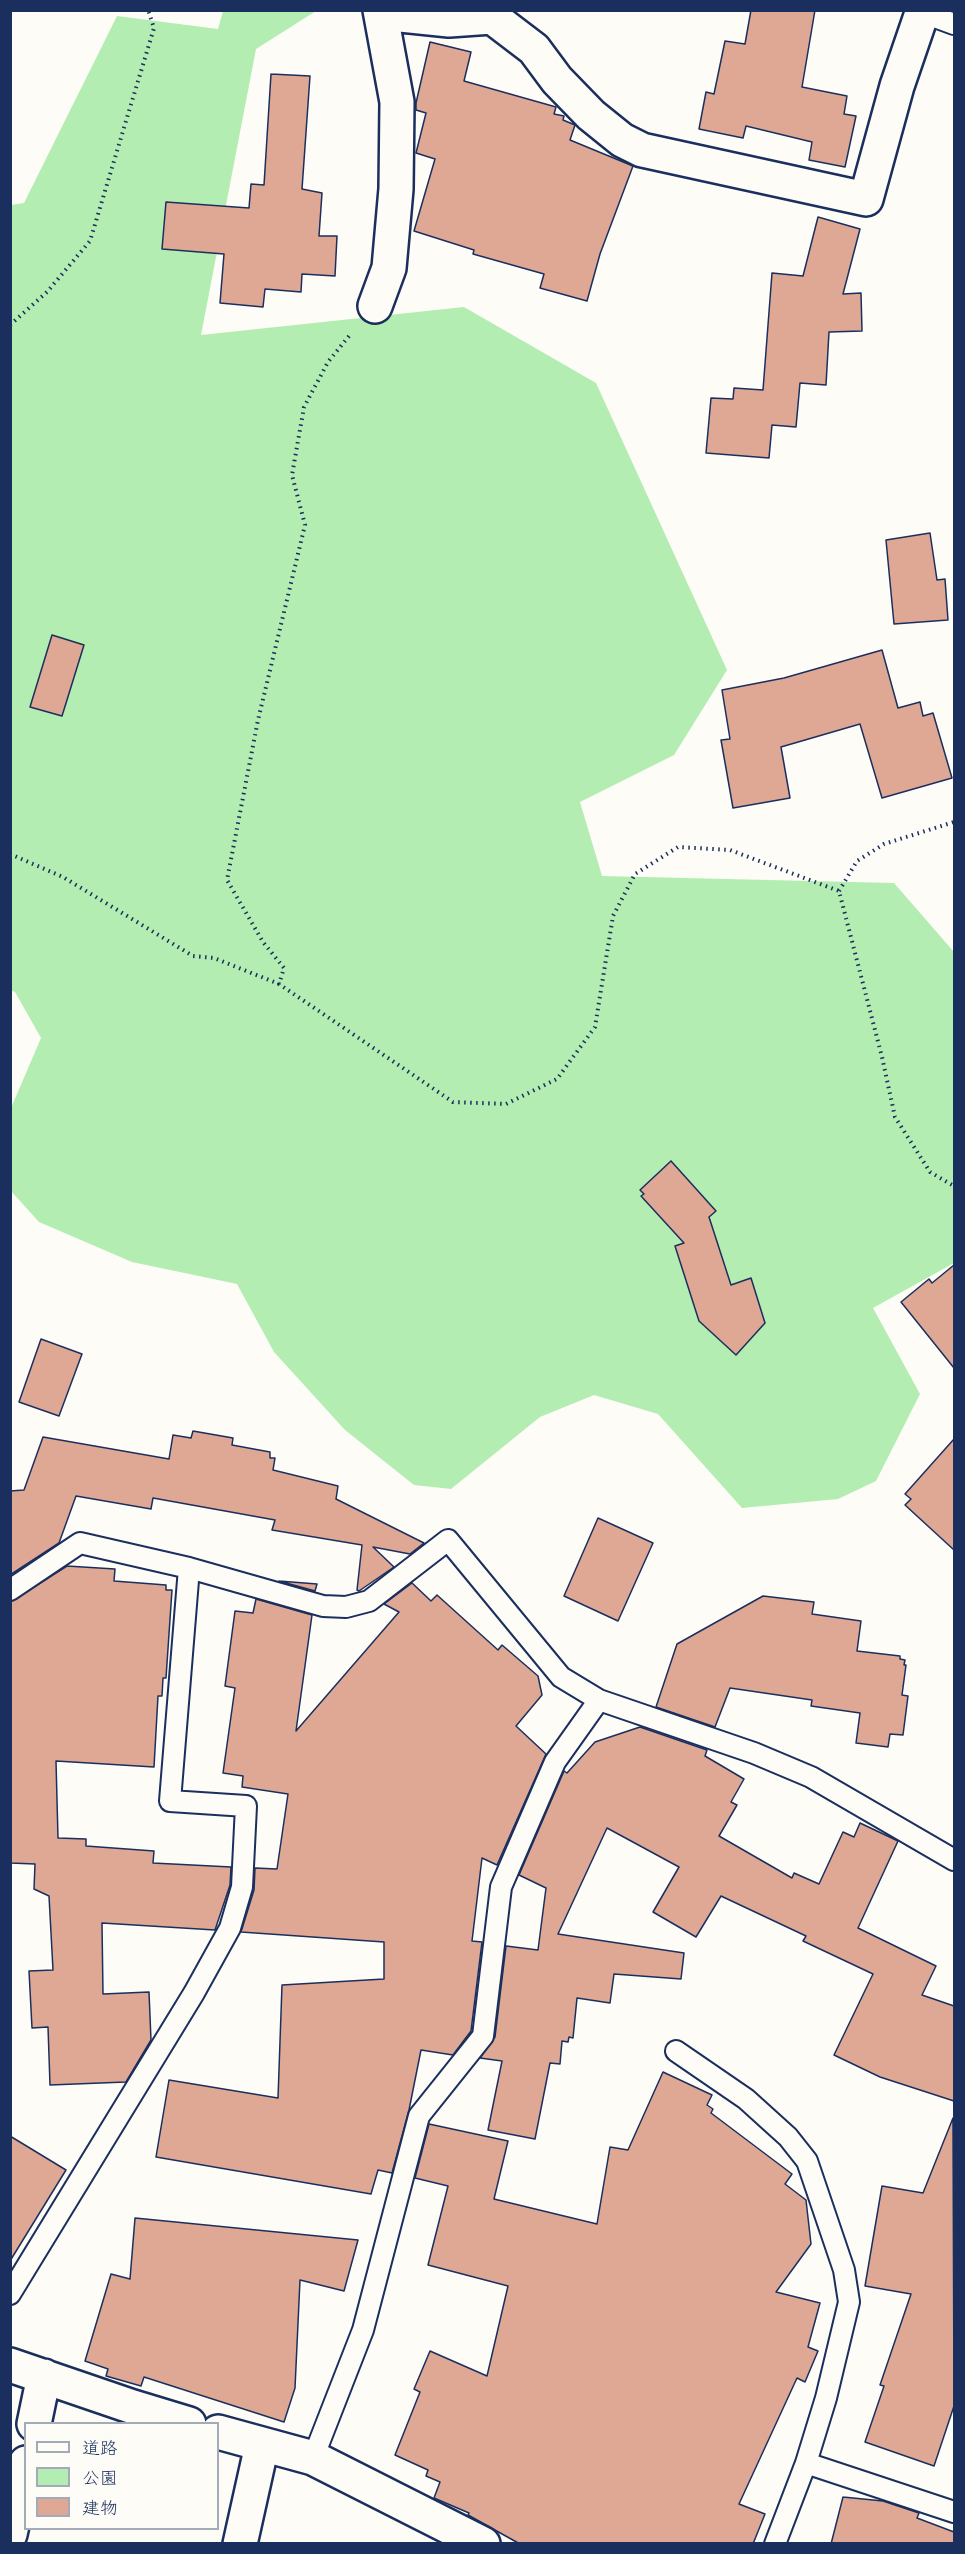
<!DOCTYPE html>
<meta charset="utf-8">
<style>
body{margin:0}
#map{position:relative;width:965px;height:2554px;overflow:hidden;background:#fdfcf7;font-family:"Architects Daughter","Klee One",sans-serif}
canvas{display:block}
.frame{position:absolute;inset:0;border:12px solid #1b2f5e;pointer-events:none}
.legend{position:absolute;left:24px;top:2422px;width:195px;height:108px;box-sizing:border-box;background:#fdfcf7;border:2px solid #a3aaba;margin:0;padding:8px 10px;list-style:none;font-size:18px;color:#1b2f5e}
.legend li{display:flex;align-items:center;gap:12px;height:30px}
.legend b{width:30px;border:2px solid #a3aaba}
</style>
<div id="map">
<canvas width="965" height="2554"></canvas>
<div class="frame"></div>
<ul class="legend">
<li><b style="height:8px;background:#fdfcf7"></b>道路</li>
<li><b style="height:16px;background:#b4edb1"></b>公園</li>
<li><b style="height:16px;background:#dea894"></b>建物</li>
</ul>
</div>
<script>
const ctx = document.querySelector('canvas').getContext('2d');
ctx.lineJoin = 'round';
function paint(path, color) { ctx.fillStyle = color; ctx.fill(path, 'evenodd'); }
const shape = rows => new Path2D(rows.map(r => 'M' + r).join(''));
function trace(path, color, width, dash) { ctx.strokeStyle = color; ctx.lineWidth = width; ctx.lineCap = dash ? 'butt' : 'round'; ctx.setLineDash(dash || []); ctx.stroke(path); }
const green = shape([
 [223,11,316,11,256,49,201,335,464,307,596,383,727,670,674,755,580,802,602,876,894,883,954,952,954,1263,873,1308,920,1394,876,1481,838,1499,742,1508,658,1414,594,1395,540,1417,451,1489,414,1485,345,1430,274,1352,237,1284,132,1262,39,1222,11,1191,11,1108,41,1038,15,992,10,990,11,205,24,203,117,16,218,29]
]);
const building = shape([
 [751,10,815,10,802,87,847,96,844,114,856,116,845,167,809,160,812,142,746,126,743,138,699,129,706,92,714,94,725,41,745,44,751,10],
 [430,42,471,52,464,81,556,107,554,114,564,116,563,120,575,125,570,140,633,166,600,254,587,301,540,288,544,274,473,254,474,250,414,231,435,159,416,153,426,113,416,110,416,103,430,42],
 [271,74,310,76,302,189,322,193,319,236,337,236,335,276,302,274,301,292,265,289,263,307,220,303,224,254,162,249,166,202,249,208,251,184,264,185,271,74],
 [818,217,860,229,843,294,861,293,862,331,829,332,826,385,800,383,796,427,772,425,769,458,706,453,711,398,733,399,734,388,763,390,772,273,803,276,818,217],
 [930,533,937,580,945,579,948,620,894,624,886,540,930,533],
 [52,635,84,645,62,716,30,707,52,635],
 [882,650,898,708,920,702,923,716,933,713,952,778,882,798,860,724,781,747,790,798,733,808,721,740,730,739,722,690,784,678,882,650],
 [671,1161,716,1211,709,1217,731,1285,751,1278,765,1323,736,1355,699,1321,675,1246,684,1243,641,1196,644,1194,640,1190,671,1161],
 [954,1265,954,1368,901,1302,929,1279,932,1283,954,1265],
 [41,1339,82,1354,59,1416,19,1402,41,1339],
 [193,1431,233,1438,232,1445,270,1452,270,1458,275,1458,273,1470,338,1486,336,1499,424,1543,410,1554,373,1547,394,1567,359,1591,357,1590,362,1545,272,1530,275,1520,153,1498,151,1509,76,1496,59,1543,10,1575,10,1491,24,1490,43,1437,169,1459,173,1435,191,1438,193,1431],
 [954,1439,954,1550,905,1505,911,1499,905,1494,954,1439],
 [598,1518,653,1543,618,1621,564,1596,598,1518],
 [67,1566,115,1569,114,1581,166,1585,166,1590,172,1590,166,1678,163,1678,162,1696,158,1696,154,1767,56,1761,58,1838,86,1839,86,1846,154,1851,153,1863,231,1867,230,1885,215,1930,102,1923,103,1994,149,1992,151,2040,126,2082,50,2085,48,2027,32,2028,29,1971,53,1970,49,1896,34,1889,35,1864,10,1863,10,1602,67,1566],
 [279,1581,317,1584,315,1591,279,1581],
 [412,1583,431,1601,437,1595,498,1650,502,1645,538,1676,542,1695,516,1726,546,1754,497,1865,482,1858,472,1941,482,1942,471,2031,453,2055,421,2050,409,2110,392,2173,378,2170,371,2194,156,2157,169,2080,278,2098,282,1985,384,1979,384,1942,241,1932,254,1890,255,1868,277,1869,288,1794,242,1787,243,1776,223,1773,235,1688,225,1686,235,1611,253,1613,256,1599,312,1615,296,1731,399,1612,384,1604,412,1583],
 [763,1596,814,1602,812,1614,861,1621,857,1651,900,1656,900,1659,905,1660,904,1665,906,1665,902,1695,908,1696,903,1735,890,1734,888,1747,856,1743,860,1713,811,1706,812,1700,730,1688,715,1727,656,1707,677,1644,763,1596],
 [640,1727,707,1750,705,1756,744,1779,731,1802,737,1805,719,1836,792,1878,794,1873,819,1884,843,1832,854,1837,860,1823,898,1841,858,1928,936,1966,922,1995,954,2006,954,2101,880,2077,834,2055,873,1974,803,1941,806,1936,721,1896,696,1937,653,1912,679,1867,607,1828,558,1934,684,1953,681,1979,614,1974,610,2003,577,1998,573,2038,569,2037,568,2042,562,2041,560,2064,550,2063,535,2139,488,2130,502,2061,480,2058,495,2037,506,1946,538,1950,546,1888,519,1875,564,1771,567,1773,595,1742,640,1727],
 [663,2072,712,2095,707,2105,713,2109,711,2113,792,2174,785,2184,806,2200,811,2244,776,2292,820,2303,808,2347,818,2351,805,2382,797,2378,739,2504,765,2514,753,2544,520,2544,468,2515,469,2513,434,2498,440,2482,426,2476,428,2470,395,2455,420,2392,414,2389,430,2351,487,2376,508,2286,428,2265,448,2186,415,2178,429,2124,508,2141,494,2199,597,2224,610,2147,628,2150,663,2072],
 [953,2118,954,2406,934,2466,865,2442,884,2386,880,2385,911,2294,865,2286,882,2186,923,2193,953,2118],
 [10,2136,66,2170,10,2261,10,2136],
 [135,2218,358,2240,344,2291,300,2280,295,2388,284,2422,144,2377,141,2386,106,2376,108,2369,85,2361,111,2274,130,2279,135,2218],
 [843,2497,883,2501,919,2513,917,2518,954,2532,954,2544,831,2544,843,2497]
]);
const path = shape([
 [10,325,47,292,90,241,154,28,148,10],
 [349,336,328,362,304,407,292,475,305,525,258,720,227,880,263,942,284,968,279,984,453,1102,506,1104,557,1079,595,1027,613,916,635,874,678,847,730,850,839,891,882,1057,895,1117,930,1172,954,1186],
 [10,854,63,877,193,956,214,958,279,984],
 [839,891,857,861,884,844,954,822]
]);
const service = shape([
 [924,13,954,24],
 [10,1590,80,1543,189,1568,323,1606,346,1607,369,1601,448,1540,561,1677,599,1700,754,1753,811,1777,954,1860],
 [676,2051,746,2099,788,2137,807,2161,844,2270,849,2302,826,2398,806,2463,954,2512],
 [10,2294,194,1993,230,1928,242,1887,246,1806,170,1801,189,1568],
 [313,2458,363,2330,419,2116,483,2036,501,1887,555,1762,599,1700],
 [775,2544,806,2463]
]);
const minor = shape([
 [382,10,391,14,449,20,492,17,534,49,557,80,591,115,622,140,642,150,866,199,897,86,923,10],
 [375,306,389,268,396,189,397,102,380,10],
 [10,2365,133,2407,189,2424],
 [34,2424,44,2376],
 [218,2432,313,2458,483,2544],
 [10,2534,26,2463],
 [240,2544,262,2445]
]);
paint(green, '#b4edb1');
paint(building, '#dea894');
trace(building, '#1b2f5e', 1.5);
trace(service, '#1b2f5e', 24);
trace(minor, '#1b2f5e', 38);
trace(path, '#1b2f5e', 4, [1.5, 4.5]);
trace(service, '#fdfcf7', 20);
trace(minor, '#fdfcf7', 33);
</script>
